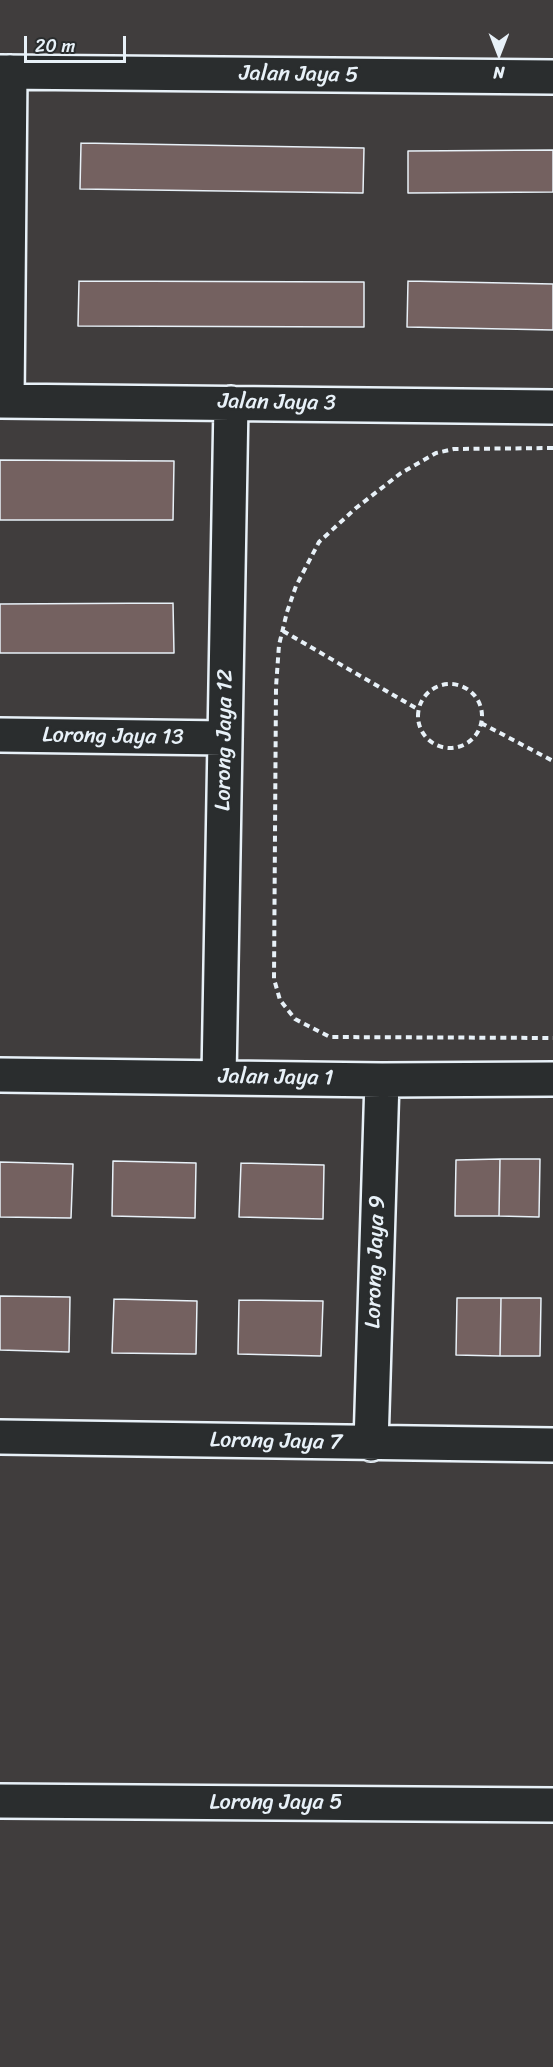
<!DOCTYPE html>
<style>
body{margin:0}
#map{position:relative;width:553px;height:2067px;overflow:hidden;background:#403d3d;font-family:Sriracha,sans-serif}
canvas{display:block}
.north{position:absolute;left:469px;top:24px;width:60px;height:60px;-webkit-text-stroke:4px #2a2d2e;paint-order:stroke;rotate:180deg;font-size:16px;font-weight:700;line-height:24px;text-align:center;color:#e8f1f8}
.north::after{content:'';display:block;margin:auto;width:21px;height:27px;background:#e8f1f8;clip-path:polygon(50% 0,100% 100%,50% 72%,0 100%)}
.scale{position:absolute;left:24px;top:36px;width:102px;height:27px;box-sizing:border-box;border:3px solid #e8f1f8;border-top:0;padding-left:8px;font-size:18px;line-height:21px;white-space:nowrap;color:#e8f1f8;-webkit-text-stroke:4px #2a2d2e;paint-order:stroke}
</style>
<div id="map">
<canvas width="553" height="2067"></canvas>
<div class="north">N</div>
<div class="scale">20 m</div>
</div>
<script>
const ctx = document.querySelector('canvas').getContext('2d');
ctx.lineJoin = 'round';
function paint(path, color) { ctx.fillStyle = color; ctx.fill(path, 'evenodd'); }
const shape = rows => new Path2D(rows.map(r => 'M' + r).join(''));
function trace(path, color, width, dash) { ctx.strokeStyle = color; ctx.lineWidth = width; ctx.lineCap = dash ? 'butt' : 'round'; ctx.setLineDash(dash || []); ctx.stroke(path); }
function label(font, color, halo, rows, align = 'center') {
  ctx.font = font + ' Sriracha,sans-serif'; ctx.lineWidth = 5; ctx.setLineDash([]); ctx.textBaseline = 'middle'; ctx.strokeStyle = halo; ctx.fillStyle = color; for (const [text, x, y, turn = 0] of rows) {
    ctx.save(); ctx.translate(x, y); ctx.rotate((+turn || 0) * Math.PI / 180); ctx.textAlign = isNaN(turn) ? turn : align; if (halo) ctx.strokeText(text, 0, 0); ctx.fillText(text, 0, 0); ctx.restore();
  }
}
const building = shape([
 [81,143,364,148,363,193,80,189,81,143],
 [553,150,553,192,408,193,408,151,553,150],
 [79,281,364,282,364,327,78,326,79,281],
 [408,281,553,284,553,330,407,327,408,281],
 [0,460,174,461,173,520,0,520,0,460],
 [173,603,174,653,0,653,0,604,173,603],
 [500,1159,499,1216,455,1216,456,1160,500,1159],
 [500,1159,540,1159,539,1217,499,1216,500,1159],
 [113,1161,196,1163,195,1218,112,1216,113,1161],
 [0,1162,73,1164,71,1218,0,1217,0,1162],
 [241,1163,324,1165,323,1219,239,1217,241,1163],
 [0,1296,70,1297,69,1352,0,1350,0,1296],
 [457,1298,501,1298,500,1356,456,1355,457,1298],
 [501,1298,541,1298,540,1356,500,1356,501,1298],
 [114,1299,197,1301,196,1354,112,1353,114,1299],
 [239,1300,323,1301,321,1356,238,1354,239,1300]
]);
const path = shape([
 [553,448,454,449,436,453,401,473,356,508,319,542,296,586,287,612,279,645,276,687,274,979,280,1000,295,1019,330,1037,553,1038],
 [283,631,419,710],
 '418 716a32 32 0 1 1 64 0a32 32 0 1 1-64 0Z',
 [481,723,553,761]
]);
const minor = shape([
 [0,72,553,77],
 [0,401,553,407],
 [7,401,10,72],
 [0,735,225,738],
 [0,1075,382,1080,553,1079],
 [219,1077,231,403],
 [0,1437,553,1445],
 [371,1444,382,1080],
 [0,1801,553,1805]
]);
const streetNames = [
 ["Jalan Jaya 5",299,75,1],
 ["Jalan Jaya 3",277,403,1],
 ["Lorong Jaya 13",113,737,1],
 ["Lorong Jaya 12",225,740,-89],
 ["Jalan Jaya 1",276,1078,1],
 ["Lorong Jaya 9",376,1262,-88],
 ["Lorong Jaya 7",276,1442,1],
 ["Lorong Jaya 5",276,1803]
];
paint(building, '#746160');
trace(building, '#e8f1f8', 1.5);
trace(minor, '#e8f1f8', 38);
trace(path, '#e8f1f8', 4, [6, 4.5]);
trace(minor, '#2a2d2e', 33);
label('22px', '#e8f1f8', '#2a2d2e', streetNames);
</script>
